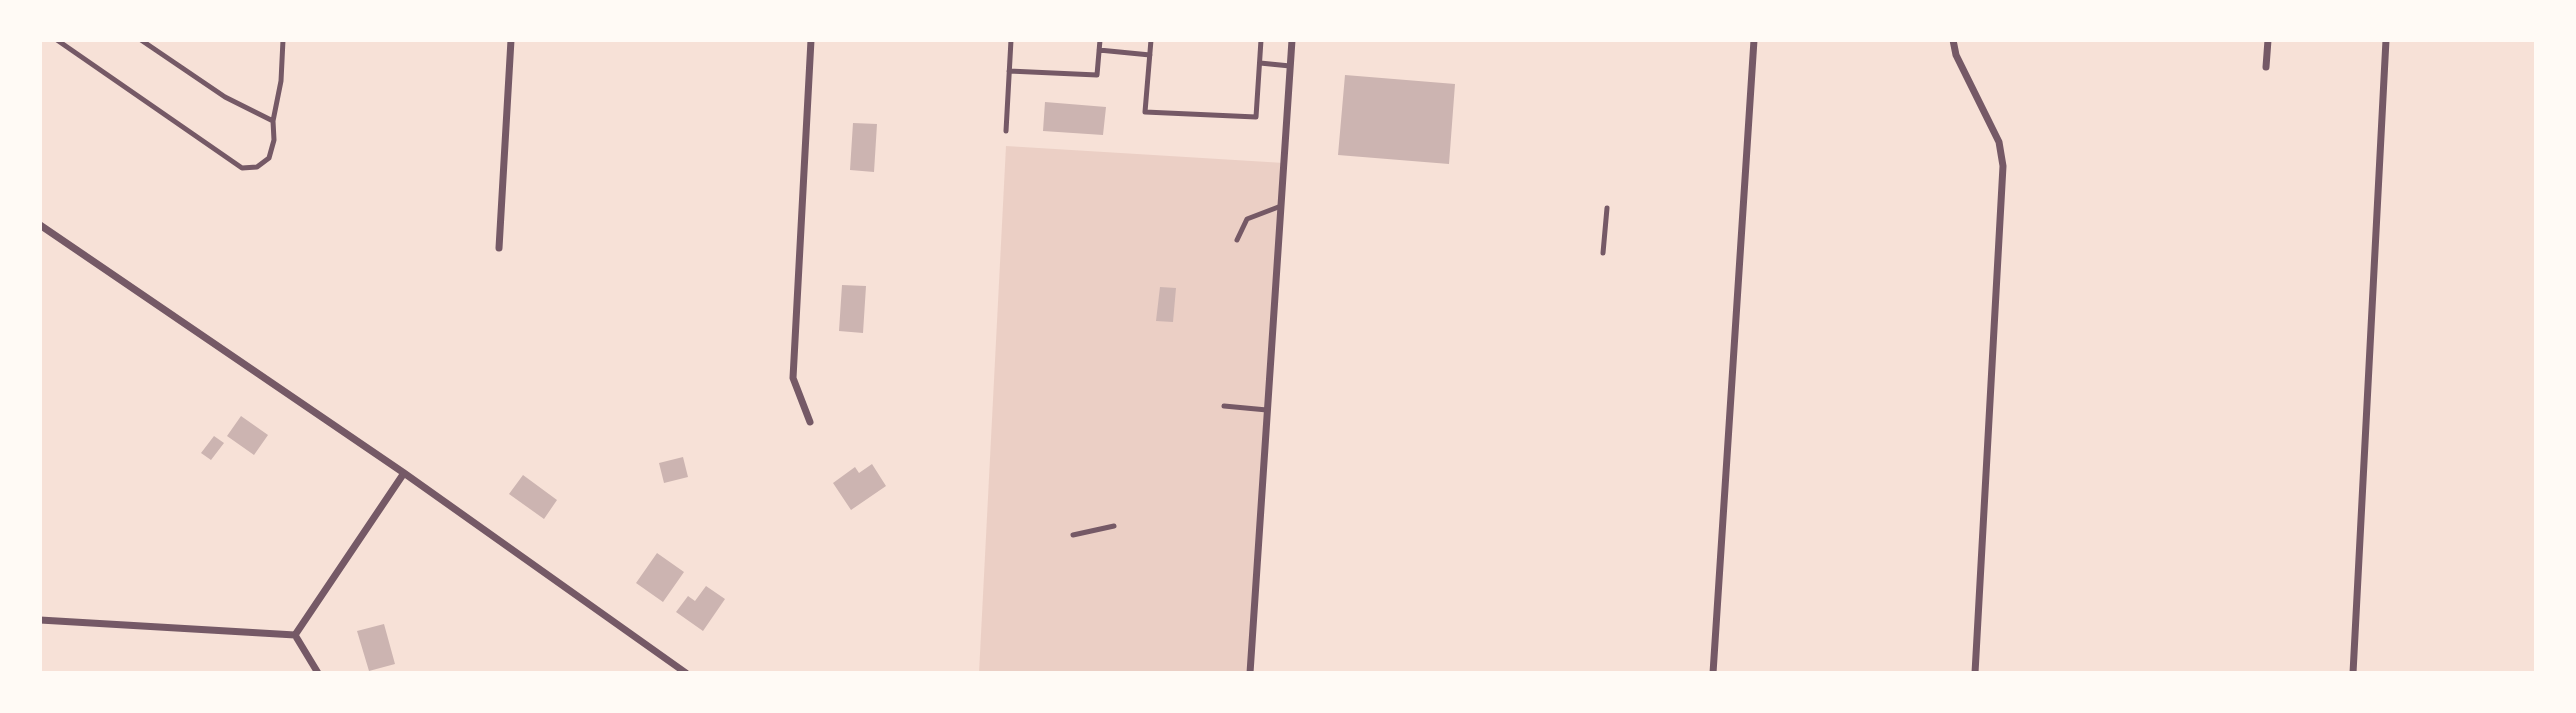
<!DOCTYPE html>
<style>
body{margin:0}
#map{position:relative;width:2576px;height:713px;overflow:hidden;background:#f7e1d7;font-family:"Public Sans",sans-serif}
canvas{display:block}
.frame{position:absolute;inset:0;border:42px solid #fffaf5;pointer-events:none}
</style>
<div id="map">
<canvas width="2576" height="713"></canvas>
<div class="frame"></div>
</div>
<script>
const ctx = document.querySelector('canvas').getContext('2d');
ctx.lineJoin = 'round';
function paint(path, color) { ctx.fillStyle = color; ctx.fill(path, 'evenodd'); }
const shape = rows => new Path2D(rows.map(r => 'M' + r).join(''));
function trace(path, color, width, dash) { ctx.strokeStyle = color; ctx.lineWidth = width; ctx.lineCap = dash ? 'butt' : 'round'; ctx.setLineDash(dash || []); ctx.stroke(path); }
const green = shape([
 [1006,146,1284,163,1251,673,979,673]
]);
const building = shape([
 [1345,75,1455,84,1449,164,1338,155],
 [1045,102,1106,107,1103,135,1043,131],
 [853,123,877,124,874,172,850,170],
 [842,285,866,286,863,333,839,331],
 [1160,287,1176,288,1173,322,1156,321],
 [241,416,268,435,254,455,227,436],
 [214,436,224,443,211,460,201,453],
 [683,457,688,477,664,483,659,463],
 [872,464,886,486,851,510,833,483,855,467,859,473],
 [523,475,557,500,544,519,509,494],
 [657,553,684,572,663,602,636,583],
 [706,586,725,599,703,631,676,612,688,596,695,601],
 [384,624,395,664,369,671,357,631]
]);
const service = shape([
 [57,40,242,168,257,167,269,158,274,140,273,121],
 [141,40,225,97,273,121,281,81,283,40],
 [1151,40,1145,112,1256,117,1261,40],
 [1099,50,1150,55],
 [1260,63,1290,66],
 [1009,71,1097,75,1100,40],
 [1006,131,1011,40],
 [1237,240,1247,219,1281,206],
 [1603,253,1607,208],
 [1224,406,1267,410],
 [1073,535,1114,526]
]);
const minor = shape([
 [1953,40,1956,55,1999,142,2003,166,1975,673],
 [2266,67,2268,40],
 [40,225,404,473,686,673],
 [499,248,511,40],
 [810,422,793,378,811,40],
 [40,620,295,635],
 [318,673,295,635,404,473],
 [1250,673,1292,40],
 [1713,673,1754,40],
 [2353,673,2386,40]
]);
paint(green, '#ebcfc5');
paint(building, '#ccb4b1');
trace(service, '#755966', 5);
trace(minor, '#755966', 7);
</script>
